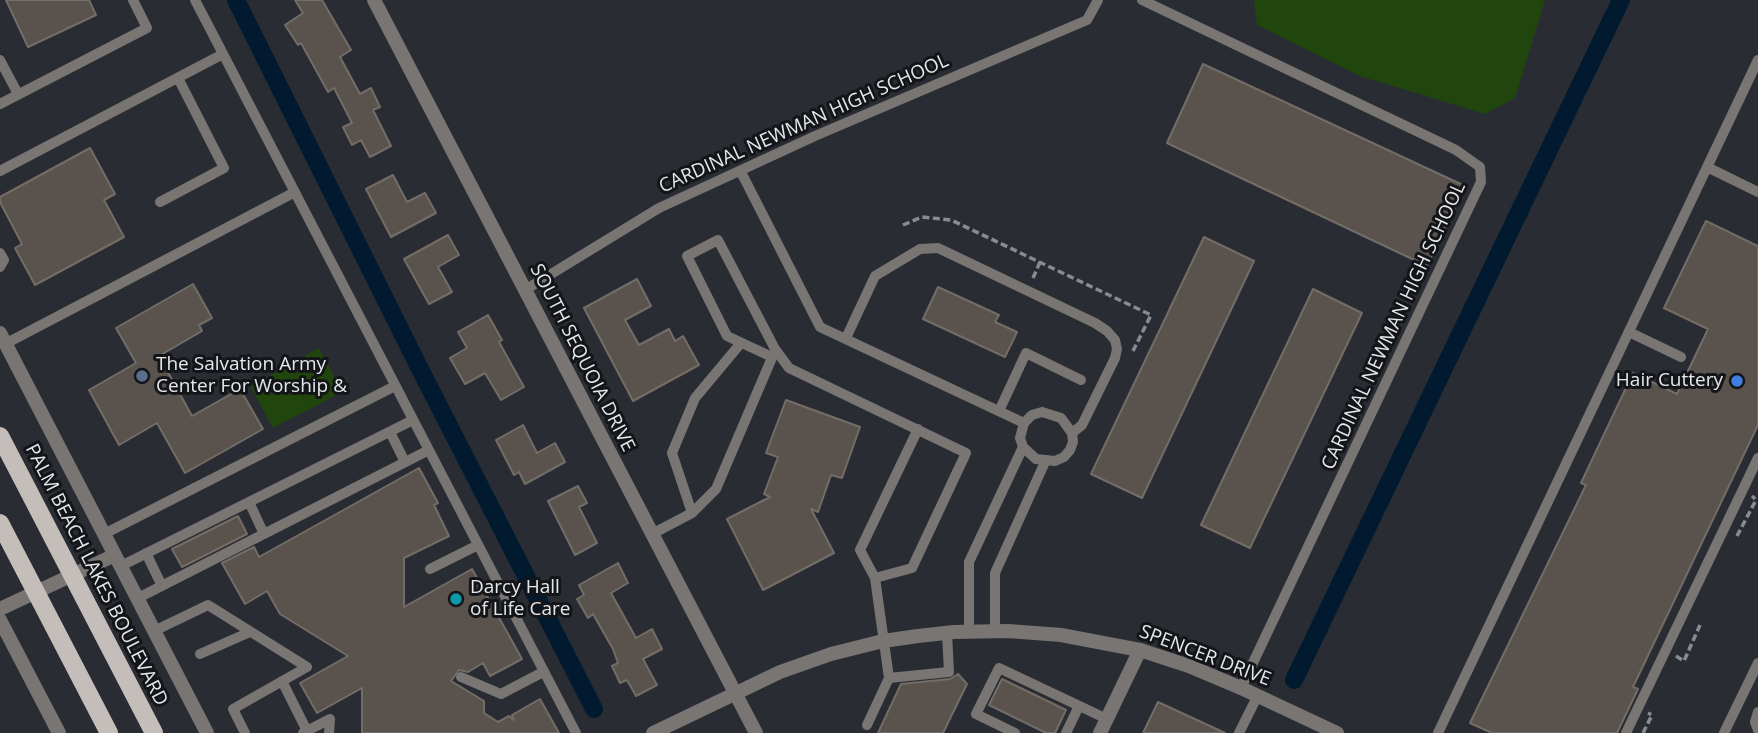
<!DOCTYPE html>
<style>
body{margin:0}
canvas{display:block;background:#292d33}
</style>
<canvas width="1758" height="733"></canvas>
<script>
const ctx = document.querySelector('canvas').getContext('2d');
ctx.lineJoin = 'round';
function paint(path, color) { ctx.fillStyle = color; ctx.fill(path, 'evenodd'); }
const shape = rows => new Path2D(rows.map(r => 'M' + r).join(''));
function trace(path, color, width, dash) { ctx.strokeStyle = color; ctx.lineWidth = width; ctx.lineCap = dash ? 'butt' : 'round'; ctx.setLineDash(dash || []); ctx.stroke(path); }
function label(font, color, halo, rows, align = 'center') {
  ctx.font = font + ' "Open Sans",sans-serif'; ctx.lineWidth = 6; ctx.setLineDash([]); ctx.textBaseline = 'middle'; ctx.strokeStyle = halo; ctx.fillStyle = color; for (const [text, x, y, turn = 0] of rows) {
    ctx.save(); ctx.translate(x, y); ctx.rotate((+turn || 0) * Math.PI / 180); ctx.textAlign = isNaN(turn) ? turn : align; if (halo) ctx.strokeText(text, 0, 0); ctx.fillText(text, 0, 0); ctx.restore();
  }
}
const green = shape([
 [1254,0,1545,0,1515,98,1485,114,1360,76,1257,25],
 [319,348,342,392,273,428,250,386]
]);
const canal = shape([
 [236,0,419,367,594,709],
 [1294,680,1621,0]
]);
const building = shape([
 [6,0,89,0,96,15,28,47,6,0],
 [295,0,322,0,351,50,340,57,360,94,371,88,380,107,373,110,391,146,370,157,361,140,352,145,343,127,352,123,334,88,328,92,301,43,298,45,285,25,303,13,295,0],
 [1203,64,1465,186,1427,266,1167,143,1203,64],
 [90,148,115,194,104,200,124,237,35,285,15,248,22,244,0,202,0,197,90,148],
 [393,175,407,202,425,193,436,213,391,237,366,189,393,175],
 [1706,221,1758,246,1758,425,1633,687,1638,689,1617,733,1492,733,1470,723,1586,485,1581,483,1633,373,1677,394,1708,329,1664,308,1706,221],
 [448,235,459,255,438,267,452,292,429,304,404,259,448,235],
 [1204,237,1254,261,1142,498,1091,474,1204,237],
 [637,279,651,306,625,320,639,345,669,329,675,341,683,336,699,365,633,401,584,308,637,279],
 [193,284,212,318,199,325,202,331,159,356,192,416,240,389,263,429,185,473,157,423,119,445,89,390,136,363,116,328,193,284],
 [938,287,999,315,995,322,1017,332,1005,357,923,319,938,287],
 [1313,289,1362,313,1250,548,1201,525,1313,289],
 [488,315,502,340,499,342,524,387,501,400,485,373,465,384,450,358,467,348,458,332,488,315],
 [786,400,860,427,842,478,831,475,818,512,811,509,834,553,763,590,727,519,770,497,764,494,778,457,766,453,786,400],
 [523,425,537,453,555,443,565,462,525,484,519,472,514,475,496,440,523,425],
 [419,468,438,503,434,505,449,536,404,558,404,607,472,569,522,659,490,676,483,663,468,672,459,670,451,681,484,701,484,713,498,722,509,716,514,720,512,715,540,699,559,733,362,733,362,688,317,713,300,683,348,656,280,614,267,591,245,604,222,563,254,547,259,557,419,468],
 [578,486,587,503,579,507,597,543,575,555,548,501,578,486],
 [238,516,247,534,182,567,172,549,238,516],
 [618,563,628,583,611,593,636,638,652,629,662,649,643,659,657,685,636,696,627,680,620,683,612,666,618,663,613,649,593,614,588,618,577,599,584,595,579,585,618,563],
 [958,674,967,684,943,733,878,733,901,684,950,679,958,674],
 [1002,679,1066,710,1055,733,1046,733,989,705,1002,679],
 [1158,702,1225,733,1143,733,1158,702]
]);
const path = shape([
 [903,225,922,217,951,220,1151,315,1133,351],
 [1033,278,1040,262],
 [1737,536,1756,500,1752,496],
 [1676,656,1684,661,1700,625],
 [1643,733,1652,715,1648,713]
]);
const service = shape([
 [195,0,576,733],
 [1142,0,1456,150,1480,167,1481,182,1241,688],
 [0,60,18,94],
 [0,104,147,28,133,0],
 [1707,167,1758,192],
 [0,171,223,54],
 [741,172,820,327,1024,423],
 [160,202,224,168,178,78],
 [0,253,4,260,0,267],
 [525,290,659,208,815,136,1087,20,1098,0],
 [1629,332,1681,357],
 [846,338,875,276,920,249,938,248,1095,323,1107,331,1115,340,1117,349,1115,358,1082,425,1072,433],
 [5,344,295,192],
 [772,357,727,336,687,256,718,240,775,349,789,368,966,453,912,568,875,578],
 [999,411,1026,353,1081,380],
 [1042,412,1061,418,1072,433,1073,442,1070,450,1064,457,1055,461,1036,459,1023,447,1020,438,1024,423,1032,415,1042,412],
 [390,432,405,462],
 [249,502,264,534],
 [692,513,672,453,695,398,741,343],
 [104,534,395,386],
 [652,534,692,513,716,489,774,353],
 [146,553,162,586],
 [121,566,413,420],
 [430,569,478,545],
 [138,598,429,450],
 [154,631,208,605,307,667,233,709,245,733],
 [995,631,995,573,1045,462],
 [969,632,969,562,1023,447],
 [200,654,250,632],
 [461,677,501,694,543,672],
 [889,678,949,672,947,633],
 [282,681,307,731],
 [1758,712,1755,722,1758,730],
 [867,725,889,678,875,578,860,550,918,429],
 [303,733,330,719,329,733],
 [1015,733,976,714,999,668,1107,719],
 [1066,733,1079,706],
 [1239,733,1258,695],
 [1438,733,1758,60],
 [1626,733,1758,458],
 [1724,733,1758,663]
]);
const minor = shape([
 [374,0,756,733],
 [0,333,207,733],
 [0,609,115,555],
 [0,620,59,733],
 [1100,733,1140,650]
]);
const tertiary = shape([
 [653,733,780,672,831,654,883,641,918,636,954,632,1008,631,1061,635,1140,650,1189,666,1241,688,1337,733]
]);
const primary = shape([
 [0,436,154,733],
 [0,523,109,733]
]);
const markers = [
 [142,376,7,"#5c6f8a"],
 [1737,381,7,"#3f7fe0"],
 [456,599,7,"#0f9aa8"]
];
const streetNames = [
 ["CARDINAL NEWMAN HIGH SCHOOL",804,124,-24],
 ["CARDINAL NEWMAN HIGH SCHOOL",1394,326,-65],
 ["SOUTH SEQUOIA DRIVE",582,358,63],
 ["PALM BEACH LAKES BOULEVARD",96,575,63],
 ["SPENCER DRIVE",1205,656,21]
];
const poiNames = [
 ["The Salvation Army",156,365],
 ["Center For Worship &",156,387],
 ["Hair Cuttery",1723,381,"right"],
 ["Darcy Hall",470,588],
 ["of Life Care",470,610]
];
paint(green, '#20460e');
trace(canal, '#011a2f', 18);
paint(building, '#59524d');
trace(building, '#736c67', 2);
trace(path, '#888b90', 3.5, [7, 3.5]);
trace(service, '#787573', 10);
trace(minor, '#787573', 14);
trace(tertiary, '#787573', 14);
trace(primary, '#c5bdb9', 18);
for (const [x, y, r, color] of markers) { const dot = new Path2D(); dot.arc(x, y, r, 0, 2 * Math.PI); ctx.fillStyle = color; ctx.fill(dot); trace(dot, '#131518', 2.5); }
label('19px', '#e5e7eb', '#131518', streetNames);
label('19px', '#e5e7eb', '#131518', poiNames, 'left');
</script>
